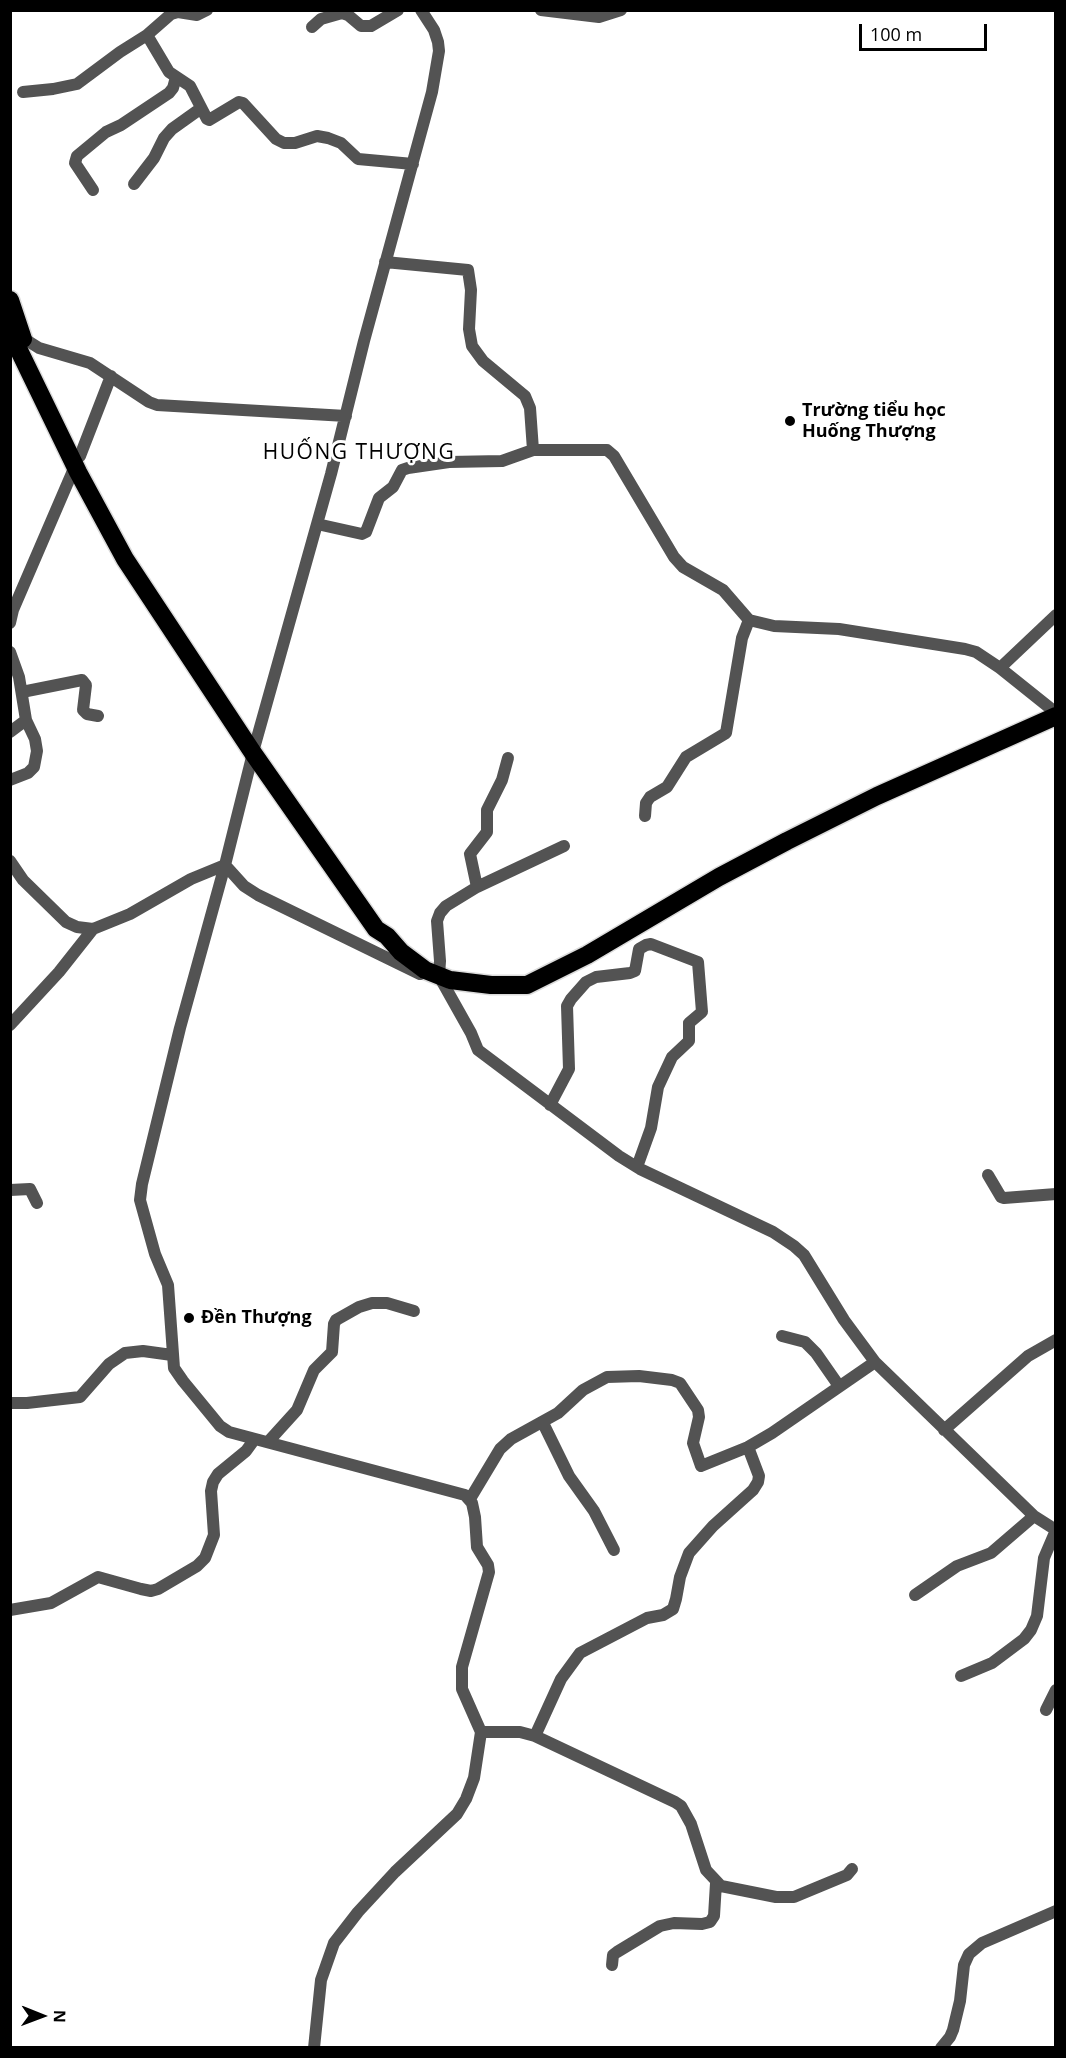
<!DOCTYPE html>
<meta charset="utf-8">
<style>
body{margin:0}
#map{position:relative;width:1066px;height:2058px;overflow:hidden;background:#fff;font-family:"Open Sans",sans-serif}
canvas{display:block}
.frame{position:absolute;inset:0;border:12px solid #000;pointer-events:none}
.north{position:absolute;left:12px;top:1986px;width:60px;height:60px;-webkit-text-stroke:4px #fff;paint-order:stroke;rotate:91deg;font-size:16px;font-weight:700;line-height:24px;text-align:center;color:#000}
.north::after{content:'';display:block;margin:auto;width:21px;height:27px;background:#000;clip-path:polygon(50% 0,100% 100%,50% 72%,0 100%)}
.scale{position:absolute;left:859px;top:24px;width:128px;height:27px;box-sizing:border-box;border:3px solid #000;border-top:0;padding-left:8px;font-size:18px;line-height:21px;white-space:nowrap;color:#000;-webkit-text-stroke:4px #fff;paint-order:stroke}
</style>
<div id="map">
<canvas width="1066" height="2058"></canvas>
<div class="frame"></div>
<div class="north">N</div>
<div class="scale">100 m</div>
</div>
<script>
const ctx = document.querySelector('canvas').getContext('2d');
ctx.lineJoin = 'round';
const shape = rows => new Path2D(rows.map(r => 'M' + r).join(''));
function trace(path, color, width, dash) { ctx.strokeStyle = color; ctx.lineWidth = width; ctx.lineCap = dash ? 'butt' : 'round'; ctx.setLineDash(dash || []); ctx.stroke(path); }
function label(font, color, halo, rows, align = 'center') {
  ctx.font = font + ' "Open Sans",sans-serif'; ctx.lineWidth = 6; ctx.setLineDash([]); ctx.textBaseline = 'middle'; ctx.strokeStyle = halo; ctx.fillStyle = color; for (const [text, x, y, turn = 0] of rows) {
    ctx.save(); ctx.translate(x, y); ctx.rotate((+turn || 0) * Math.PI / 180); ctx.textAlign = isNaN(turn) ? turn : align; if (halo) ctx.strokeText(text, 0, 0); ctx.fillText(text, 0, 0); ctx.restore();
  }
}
const minor = shape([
 [541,10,599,17,621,10],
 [312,27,321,19,342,13,348,15,361,26,371,26,398,10],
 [147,35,169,72,190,86,207,119,209,120,239,102,243,103,276,139,284,143,295,143,317,136,328,138,341,143,358,159,413,164],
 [23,92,53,89,77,84,120,52,147,35,171,14,178,12,197,15,207,10],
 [134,184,154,158,164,138,172,129,200,109],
 [93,190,75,163,77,156,106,132,121,125,169,93,173,88,176,77],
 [385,262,468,270,471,290,469,329,472,346,483,361,525,396,530,408,533,450],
 [23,338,39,348,90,363,149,402,157,405,346,416],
 [80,456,111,376],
 [317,524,362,534,366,532,379,498,393,487,402,470,408,468,449,462,502,461,533,450,607,450,614,456,674,557,683,567,723,590,749,620,774,626,839,629,965,649,976,652,1000,668,1050,708],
 [10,623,13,610,75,466],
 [10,652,19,677,26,720,35,739,37,751,34,767,28,773,10,780],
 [1000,668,1056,615],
 [22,692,82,680,86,685,83,710,87,714,98,716],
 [10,732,26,720],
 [255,745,331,474,364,341,432,92,439,51,438,42,434,30,421,10],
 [253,753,225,865,244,886,258,895,420,974],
 [645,816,646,803,650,797,667,787,686,757,726,733,742,638,749,620],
 [564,846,477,887,446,906,440,913,437,921,440,961,439,976,471,1033,478,1050,619,1156,640,1169,773,1232,794,1246,804,1255,844,1320,875,1362,1034,1516,1056,1530],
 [10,861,23,880,66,922,77,927,93,929],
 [225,865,180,1028,142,1184,140,1200,155,1254,168,1285,174,1368,183,1381,220,1426,229,1432,465,1495,472,1503,475,1517,477,1547,488,1565,489,1572,462,1667,462,1689,481,1732,474,1778,466,1799,457,1814,395,1872,358,1912,334,1943,321,1980,314,2048],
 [477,887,470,854,487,832,487,810,502,780,508,758],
 [10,1025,59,972,93,929,130,914,191,879,225,865],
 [550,1105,569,1069,567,1006,571,999,586,982,596,977,630,973,635,971,639,949,646,945,651,944,698,962,702,1012,689,1023,689,1041,672,1057,658,1087,651,1128,637,1167],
 [988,1175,1001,1197,1004,1198,1056,1194],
 [10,1190,30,1189,37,1203],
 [782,1336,805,1342,816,1353,839,1386],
 [10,1403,27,1403,80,1397,109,1364,125,1353,143,1351,172,1355],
 [543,1423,569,1476,594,1511,614,1550],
 [944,1430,1028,1356,1056,1340],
 [268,1442,297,1410,314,1370,332,1352,334,1324,336,1320,359,1307,372,1303,387,1303,414,1311],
 [470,1499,500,1449,511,1439,558,1413,583,1390,607,1377,639,1376,672,1380,680,1383,698,1410,699,1417,693,1443,701,1466,748,1447,772,1433,875,1362],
 [915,1595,957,1566,991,1553,1034,1516],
 [10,1610,51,1603,98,1577,141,1589,151,1591,158,1589,197,1566,205,1558,214,1535,211,1491,213,1482,218,1474,246,1451,254,1440],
 [961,1676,992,1663,1024,1639,1031,1630,1037,1616,1044,1558,1056,1530],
 [1046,1710,1056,1690],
 [481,1732,520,1732,535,1736,675,1802,681,1806,691,1824,706,1870,721,1886,776,1897,794,1897,847,1875,852,1869],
 [535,1736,561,1679,580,1653,647,1618,663,1615,673,1609,676,1599,680,1577,689,1553,713,1526,753,1490,758,1482,759,1476,748,1447],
 [612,1965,613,1955,617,1952,660,1926,674,1923,702,1924,710,1922,714,1916,716,1883],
 [941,2048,950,2037,953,2030,960,2001,964,1965,969,1954,982,1943,1056,1911]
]);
const highway = shape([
 [10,300,23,339],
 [10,327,14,340,78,472,125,559,253,753,376,929,387,936,401,952,425,970,450,980,491,985,527,985,587,955,719,877,787,841,877,796,1056,716]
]);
const markers = [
 [790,421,6,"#000"],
 [189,1318,6,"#000"]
];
const poiNames = [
 ["Trường tiểu học",802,411],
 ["Huống Thượng",802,432],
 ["Đền Thượng",201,1318]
];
const quarterNames = [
 ["HUỐNG THƯỢNG",359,453]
];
trace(highway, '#dbdbdb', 21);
trace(minor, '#535353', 12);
trace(highway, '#000', 18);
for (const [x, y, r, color] of markers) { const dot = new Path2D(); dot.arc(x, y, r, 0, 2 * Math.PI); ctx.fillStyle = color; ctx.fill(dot); trace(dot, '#fff', 2); }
label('bold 18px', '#000', '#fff', poiNames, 'left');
ctx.letterSpacing = '1.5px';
label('21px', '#000', '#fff', quarterNames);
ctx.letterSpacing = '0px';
</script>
